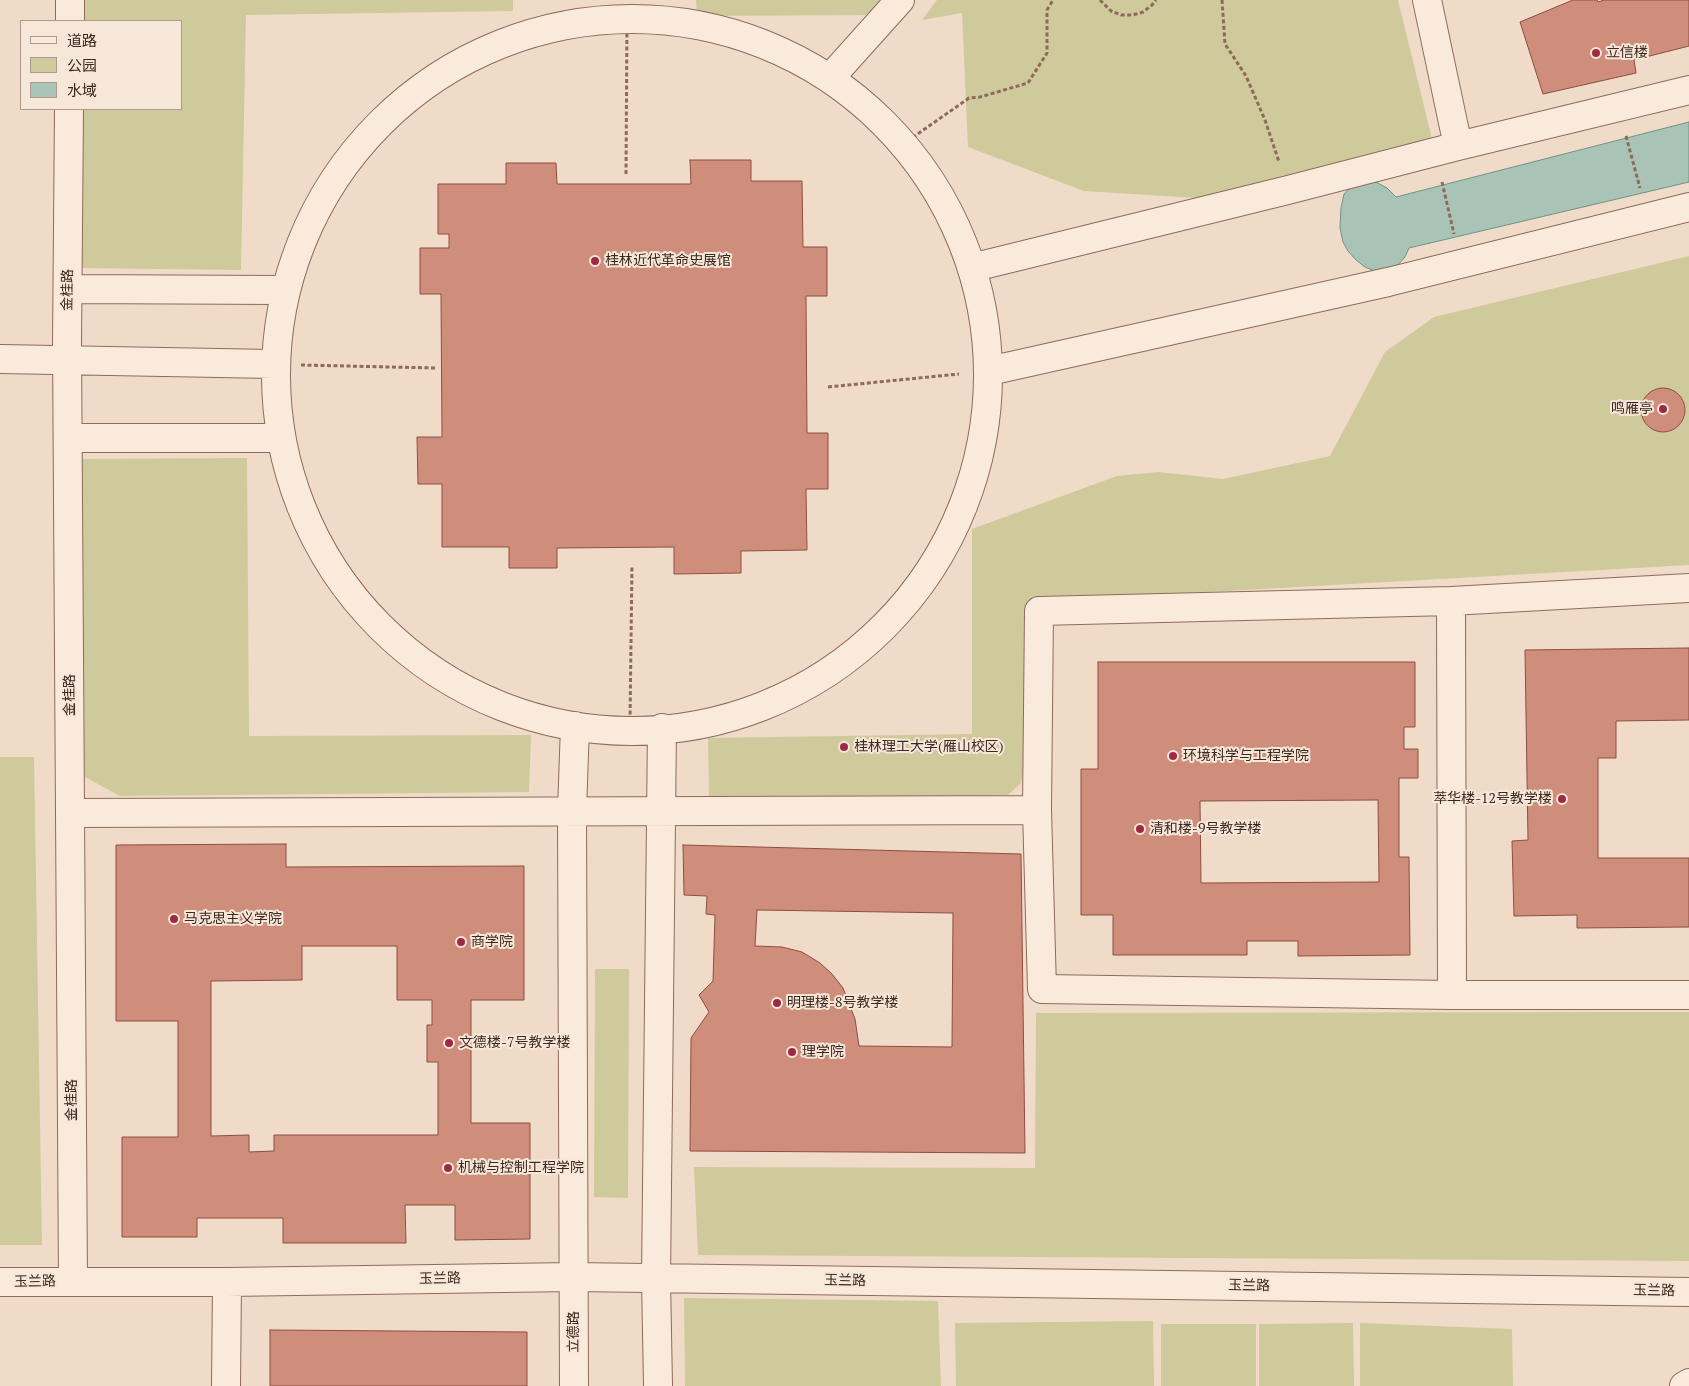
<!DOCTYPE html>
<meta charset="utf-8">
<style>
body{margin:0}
#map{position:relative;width:1689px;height:1386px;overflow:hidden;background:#f0dbc8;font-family:"PT Serif","Noto Sans SC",serif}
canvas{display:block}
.legend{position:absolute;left:20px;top:20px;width:162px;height:90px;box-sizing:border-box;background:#f7e7d8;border:1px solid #ad9a8e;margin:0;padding:6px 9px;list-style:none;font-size:15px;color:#3d2720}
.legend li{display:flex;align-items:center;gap:10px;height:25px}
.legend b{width:25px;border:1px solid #ad9a8e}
</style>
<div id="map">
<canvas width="1689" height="1386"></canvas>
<ul class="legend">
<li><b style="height:6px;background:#faeadc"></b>道路</li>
<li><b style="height:14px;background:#cfca9b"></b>公园</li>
<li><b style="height:14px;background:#a9c4b6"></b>水域</li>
</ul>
</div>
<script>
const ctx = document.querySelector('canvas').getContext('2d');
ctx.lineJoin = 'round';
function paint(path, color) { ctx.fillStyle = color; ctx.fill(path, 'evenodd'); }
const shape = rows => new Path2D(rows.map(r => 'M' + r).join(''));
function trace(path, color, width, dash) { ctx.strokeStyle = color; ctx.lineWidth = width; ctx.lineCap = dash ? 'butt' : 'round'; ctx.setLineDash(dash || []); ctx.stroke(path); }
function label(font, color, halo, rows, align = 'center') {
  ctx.font = font + ' "PT Serif","Noto Sans SC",serif'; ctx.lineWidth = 4; ctx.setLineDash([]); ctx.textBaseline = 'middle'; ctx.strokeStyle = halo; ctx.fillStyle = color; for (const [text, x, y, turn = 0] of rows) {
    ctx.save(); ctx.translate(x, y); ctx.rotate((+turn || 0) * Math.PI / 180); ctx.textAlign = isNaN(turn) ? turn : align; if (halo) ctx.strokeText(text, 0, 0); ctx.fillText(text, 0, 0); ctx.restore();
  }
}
const green = shape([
 [83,0,513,0,513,11,246,15,241,270,78,268,81,109,181,109,181,21,82,21],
 [696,0,882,0,872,15,697,16],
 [937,0,1398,0,1432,139,1212,199,1084,191,968,147,962,13,922,20],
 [1689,256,1689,565,1030,602,1024,768,1021,783,1008,795,709,801,708,738,972,734,972,529,1117,476,1158,472,1223,479,1330,456,1385,352,1434,317],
 [247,458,249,736,531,735,529,792,120,796,83,776,80,459],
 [0,757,34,757,42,1245,0,1245],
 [595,969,629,969,628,1198,594,1197],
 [1689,1012,1689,1261,698,1255,694,1167,1035,1168,1036,1013],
 [684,1298,938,1301,941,1386,685,1386],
 [1153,1321,1154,1386,956,1386,955,1323],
 [1353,1323,1354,1386,1259,1386,1259,1324],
 [1360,1323,1512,1329,1513,1386,1360,1386],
 [1161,1324,1256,1324,1256,1386,1161,1386]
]);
const water = shape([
 [1689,122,1689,182,1409,248,1405,257,1395,268,1377,272,1365,267,1356,260,1348,251,1343,242,1340,228,1341,208,1344,194,1355,182,1372,180,1387,188,1396,197,1689,122]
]);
const building = shape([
 [1573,0,1597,0,1598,2,1604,0,1689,0,1689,46,1634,60,1636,73,1543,94,1520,22,1573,0],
 [690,160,751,160,751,181,802,181,803,247,827,247,827,296,806,296,807,433,828,433,828,489,806,489,807,550,741,551,741,573,674,574,674,547,557,548,557,568,509,568,509,547,442,547,442,484,418,484,417,437,442,437,441,294,420,294,420,248,449,248,449,234,438,234,438,184,506,184,506,163,556,163,557,184,691,184,690,160],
 '1641 410a22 22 0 1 1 44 0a22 22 0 1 1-44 0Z',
 [1689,648,1689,720,1616,721,1616,758,1598,758,1598,858,1689,858,1689,927,1577,928,1577,915,1514,916,1512,841,1528,840,1525,650,1689,648],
 [1098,662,1415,662,1415,727,1404,727,1404,749,1418,749,1418,778,1399,778,1399,857,1409,857,1410,955,1298,956,1298,941,1247,941,1247,955,1113,955,1113,915,1081,915,1081,769,1098,769,1098,662],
 [1378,800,1379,882,1201,883,1200,801,1378,800],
 [286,844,286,867,524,866,524,1000,471,1000,471,1123,530,1123,530,1239,455,1240,455,1205,405,1205,406,1243,283,1243,283,1218,197,1218,197,1237,122,1237,122,1137,178,1137,178,1021,116,1021,116,845,286,844],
 [302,946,397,946,397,1000,432,1000,432,1025,427,1025,427,1062,438,1062,438,1135,274,1135,274,1151,249,1152,249,1135,211,1136,211,981,302,980,302,946],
 [683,845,1021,854,1025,1153,690,1151,691,1038,709,1012,699,995,713,981,715,915,706,914,707,896,684,895,683,845],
 [757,910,953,913,952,1047,859,1046,855,1019,843,988,832,974,820,963,802,952,782,947,755,946,757,910],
 [270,1330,527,1332,527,1386,270,1386,270,1330]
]);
const path = shape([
 [1100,0,1111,11,1121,15,1133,15,1143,12,1152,5,1156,0],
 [1222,0,1225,44,1246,76,1265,120,1279,162],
 [1626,136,1640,188],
 [902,145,969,98,980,97,1028,83,1047,53,1047,10,1053,0],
 [626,174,627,19],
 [1442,182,1454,234],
 [301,365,435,368],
 [828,387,959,374],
 [630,721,632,565]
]);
const minor = shape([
 [1427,0,1458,146],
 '276 375a356 356 0 1 1 712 0a356 356 0 1 1-712 0Z',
 [70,21,70,0],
 [830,78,900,0],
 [69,109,67,344,73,1281],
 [975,267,1288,190,1458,146,1689,90],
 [68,289,281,290],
 [0,359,273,364],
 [989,371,1388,282,1689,207],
 [68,438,277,438],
 [1451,601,1452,995,1689,995],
 [1037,810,1042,989,1452,995],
 [71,813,1037,810,1039,611,1451,601,1689,588],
 [0,1282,227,1282,573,1277,1689,1292],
 [226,1386,227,1282],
 [574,1386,572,811,575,726],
 [658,1386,656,1278,662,728],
 [1684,1386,1689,1383]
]);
const markers = [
 [1596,53,5,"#9e2944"],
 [595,261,5,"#9e2944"],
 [1663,409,5,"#9e2944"],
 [844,747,5,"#9e2944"],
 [1173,756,5,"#9e2944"],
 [1562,799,5,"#9e2944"],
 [1140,829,5,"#9e2944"],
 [174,919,5,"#9e2944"],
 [461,942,5,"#9e2944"],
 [777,1003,5,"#9e2944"],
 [449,1043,5,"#9e2944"],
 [792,1052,5,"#9e2944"],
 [448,1168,5,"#9e2944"]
];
const poiNames = [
 ["立信楼",1606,53],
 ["桂林近代革命史展馆",605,261],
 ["鸣雁亭",1653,409,"right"],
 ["桂林理工大学(雁山校区)",854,747],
 ["环境科学与工程学院",1183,756],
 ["萃华楼-12号教学楼",1552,799,"right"],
 ["清和楼-9号教学楼",1150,829],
 ["马克思主义学院",184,919],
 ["商学院",471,942],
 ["明理楼-8号教学楼",787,1003],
 ["文德楼-7号教学楼",459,1043],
 ["理学院",802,1052],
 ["机械与控制工程学院",458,1168]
];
const streetNames = [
 ["金桂路",68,290,-89],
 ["金桂路",70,695,-90],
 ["金桂路",72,1100,-90],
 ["玉兰路",440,1279,-1],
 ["玉兰路",845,1281,1],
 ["玉兰路",35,1282,-1],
 ["玉兰路",1249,1286,1],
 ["玉兰路",1654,1291,1],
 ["立德路",574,1332,-90]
];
paint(green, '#cfca9b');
paint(water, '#a9c4b6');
trace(water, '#6f9382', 1);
paint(building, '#cf8d7c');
trace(building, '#8d4e41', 1);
trace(minor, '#8d6b5c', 30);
trace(path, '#8d6b5c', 3, [4, 2.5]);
trace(minor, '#faeadc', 28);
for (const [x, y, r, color] of markers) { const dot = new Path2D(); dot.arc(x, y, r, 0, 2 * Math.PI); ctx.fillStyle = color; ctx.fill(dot); trace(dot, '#f7e7d8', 2); }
label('14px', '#3d2720', '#f7e7d8', poiNames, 'left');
label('14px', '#3d2720', '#f7e7d8', streetNames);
</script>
